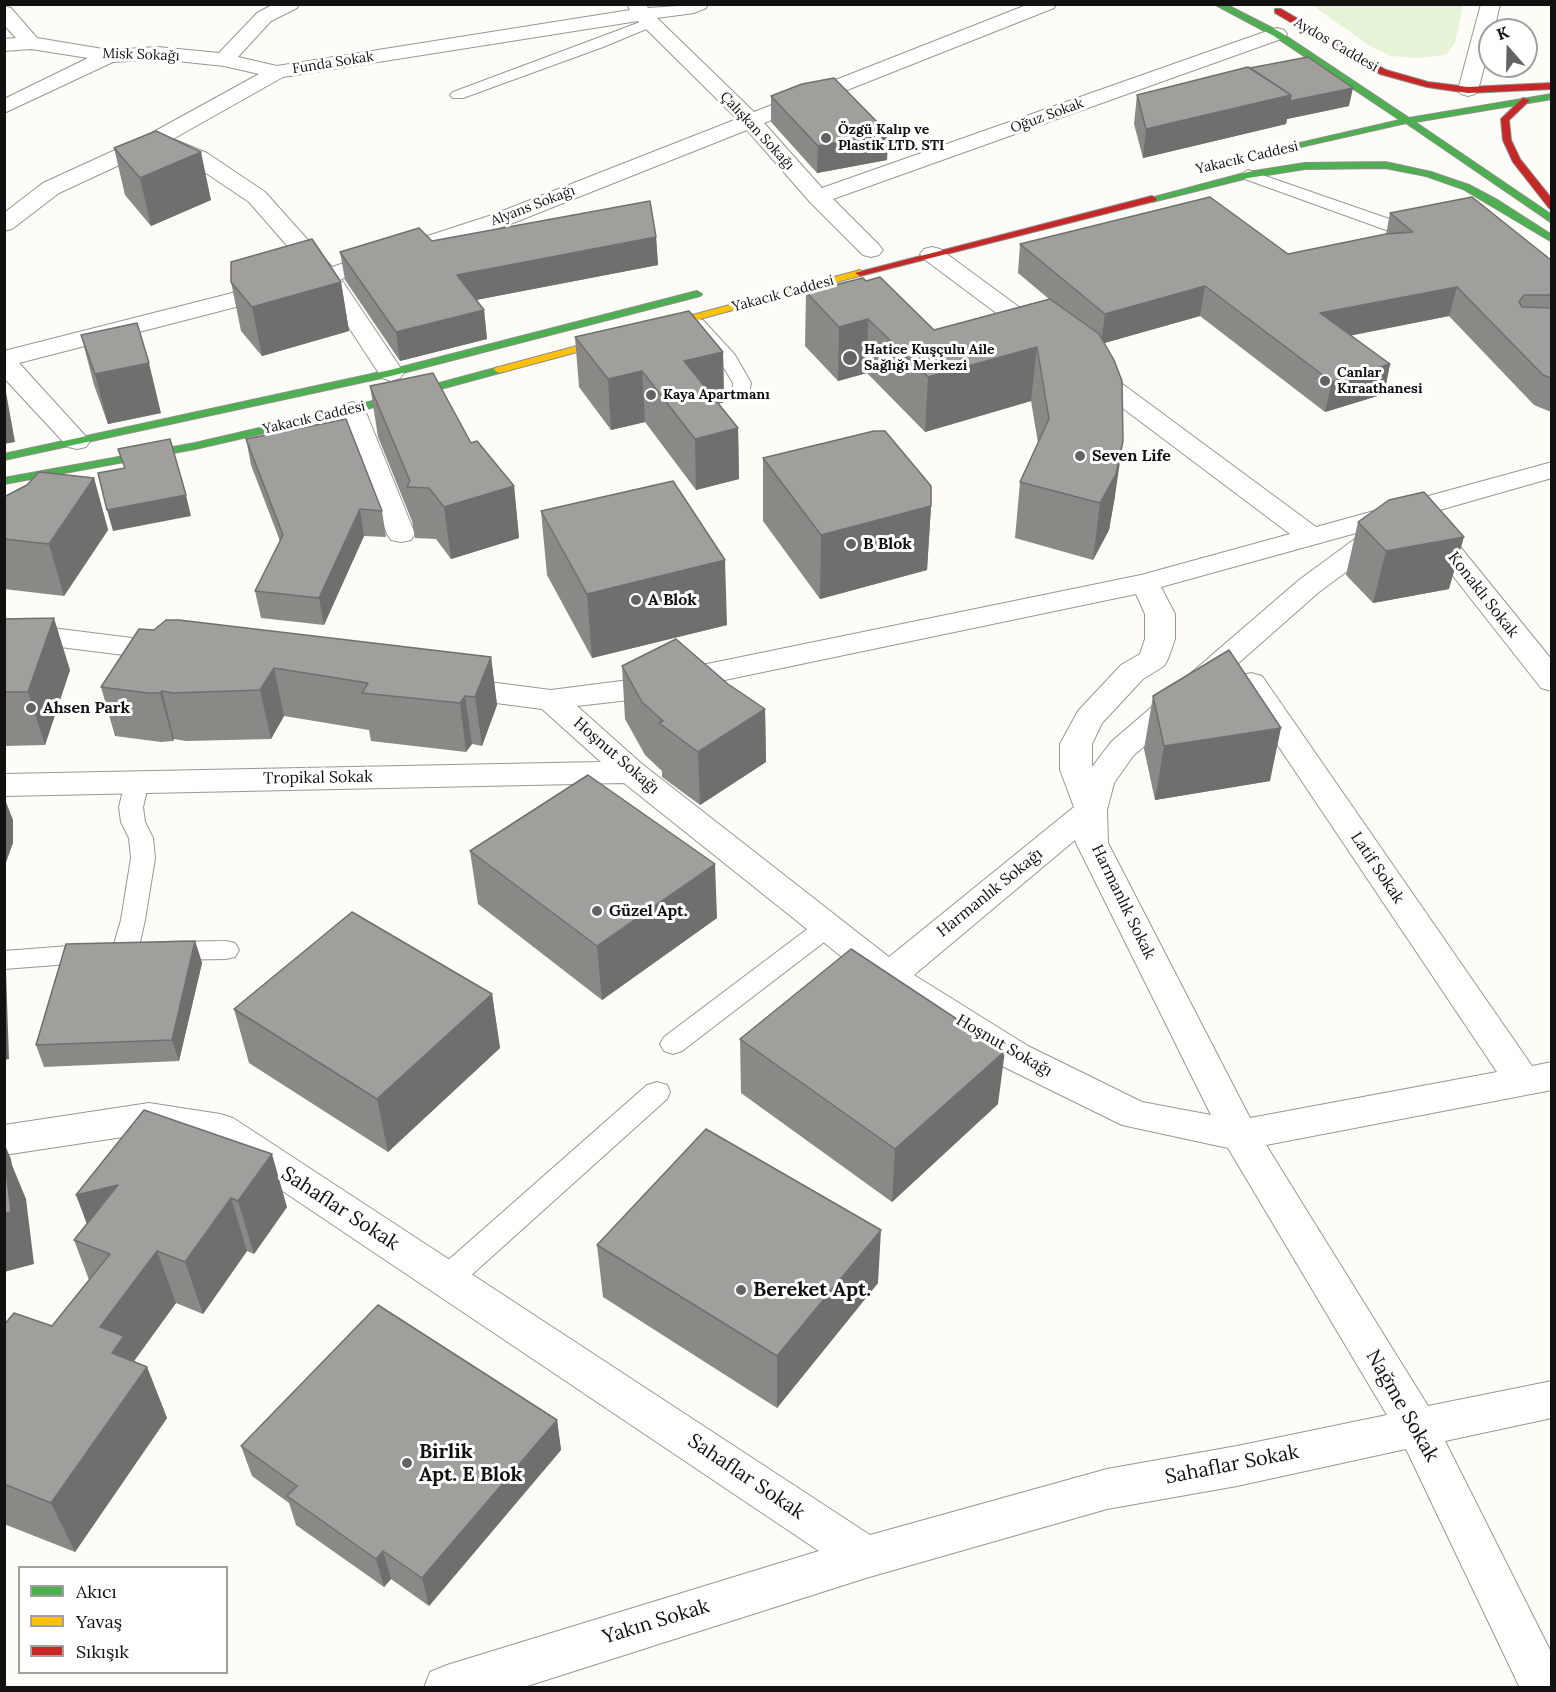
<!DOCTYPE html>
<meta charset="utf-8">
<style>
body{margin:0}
#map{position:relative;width:1556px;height:1692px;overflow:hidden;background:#fdfcf7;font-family:Lora,serif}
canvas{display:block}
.frame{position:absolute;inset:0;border:6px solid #111;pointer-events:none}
.legend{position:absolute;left:18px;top:1566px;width:210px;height:108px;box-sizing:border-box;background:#fff;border:2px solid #a0a0a0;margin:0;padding:8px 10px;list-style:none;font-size:18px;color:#111}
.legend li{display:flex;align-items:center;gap:12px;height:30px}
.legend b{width:30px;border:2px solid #a0a0a0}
.north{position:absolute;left:1478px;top:18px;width:60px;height:60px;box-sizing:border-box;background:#fff;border:2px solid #a0a0a0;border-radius:50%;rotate:340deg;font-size:16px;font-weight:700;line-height:24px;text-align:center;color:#111}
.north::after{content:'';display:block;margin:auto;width:21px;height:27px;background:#646362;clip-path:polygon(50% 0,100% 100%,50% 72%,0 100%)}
</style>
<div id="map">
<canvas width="1556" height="1692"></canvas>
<div class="frame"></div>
<ul class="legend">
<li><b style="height:8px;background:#4caf50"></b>Akıcı</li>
<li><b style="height:8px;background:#ffc107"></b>Yavaş</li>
<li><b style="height:8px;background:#c62828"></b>Sıkışık</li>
</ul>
<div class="north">K</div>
</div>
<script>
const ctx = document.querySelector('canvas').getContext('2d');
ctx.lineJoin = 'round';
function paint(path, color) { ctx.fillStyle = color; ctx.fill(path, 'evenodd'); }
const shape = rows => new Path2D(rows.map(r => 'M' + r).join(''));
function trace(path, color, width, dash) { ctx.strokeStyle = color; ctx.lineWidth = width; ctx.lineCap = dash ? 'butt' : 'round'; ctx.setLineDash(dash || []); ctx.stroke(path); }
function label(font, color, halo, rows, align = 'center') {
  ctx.font = font + ' Lora,serif'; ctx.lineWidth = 6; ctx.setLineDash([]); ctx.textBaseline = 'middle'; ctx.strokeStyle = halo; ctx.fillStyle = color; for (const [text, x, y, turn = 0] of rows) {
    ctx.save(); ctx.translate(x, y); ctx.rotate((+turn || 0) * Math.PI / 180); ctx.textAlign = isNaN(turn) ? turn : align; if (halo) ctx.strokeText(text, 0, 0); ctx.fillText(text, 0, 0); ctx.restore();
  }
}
const green = shape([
 [1312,5,1463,5,1455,43,1446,55,1419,58,1391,56,1370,46]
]);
const lane = shape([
 [651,18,658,22,656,25,603,47,463,98,453,98,450,95,453,92,651,18],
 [1248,170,1398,222,1400,226,1392,231,1386,230,1242,178,1240,175,1248,170],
 [697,319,703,320,735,355,751,383,748,399,741,401,734,399,732,395,733,383,718,358,688,324,691,320,697,319],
 [137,774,145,776,149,782,143,807,145,822,153,838,155,858,145,920,138,951,134,958,125,960,116,958,112,951,121,920,131,858,129,838,121,822,119,807,125,782,129,776,137,774],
 [827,918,836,921,839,927,836,933,682,1051,673,1054,664,1051,660,1044,664,1037,818,921,827,918],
 [226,941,235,943,239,950,235,957,226,959,166,960,157,958,153,951,157,944,166,942,226,941],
 [95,944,104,946,108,953,104,960,95,962,4,969,4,951,95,944],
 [657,1082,667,1085,670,1092,667,1099,457,1288,447,1291,437,1288,432,1279,437,1270,647,1085,657,1082]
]);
const street = shape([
 [274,4,299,4,297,8,271,21,238,57,277,66,630,10,627,4,646,4,648,8,708,4,706,8,694,13,657,18,754,112,1029,4,1056,4,1054,8,764,123,822,188,1270,30,1277,28,1284,30,1287,34,1284,38,833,199,879,245,883,250,879,255,871,257,863,255,810,202,747,130,508,225,341,279,404,373,400,378,391,381,382,378,321,285,19,363,90,441,86,447,77,449,68,447,4,378,4,351,311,273,249,202,191,163,156,148,59,193,12,229,4,231,4,213,43,183,148,135,259,74,224,66,158,59,113,62,4,113,4,99,88,58,31,49,4,51,4,39,16,38,4,25,4,6,11,8,37,38,109,50,158,47,219,53,257,13,274,4],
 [638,21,737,119,492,215,332,267,265,192,207,153,173,139,283,77,638,21],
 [1481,4,1500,4,1494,30,1490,30,1490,45,1478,90,1475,94,1468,96,1461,94,1458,90,1481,4],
 [932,247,940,249,1053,332,1056,337,1053,342,1044,344,1035,342,924,259,920,254,924,249,932,247],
 [1085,360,1094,363,1316,527,1552,462,1552,478,1394,523,1400,529,1396,535,1319,592,1133,756,1114,783,1107,810,1108,843,1250,1118,1497,1072,1236,683,1240,676,1251,673,1262,676,1532,1066,1552,1062,1552,1090,1266,1145,1428,1406,1552,1381,1552,1418,1445,1441,1552,1654,1552,1688,1520,1688,1406,1449,1237,1486,1107,1509,866,1578,521,1688,424,1688,430,1672,447,1665,819,1551,211,1143,149,1133,4,1155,4,1125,149,1103,220,1114,233,1118,870,1535,1107,1469,1237,1446,1387,1415,1228,1148,1122,1125,1002,1066,877,985,624,783,4,796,4,774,601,762,542,709,450,697,439,694,435,687,439,680,450,677,551,690,629,680,1141,575,1290,534,1076,373,1072,368,1076,363,1085,360],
 [1367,530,1299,580,1111,742,1092,767,1092,744,1102,723,1143,679,1164,666,1168,659,1175,639,1175,614,1161,587,1367,530],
 [1136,594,1145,614,1145,639,1140,654,1121,665,1078,711,1060,744,1060,770,1074,807,889,957,642,764,577,706,629,700,1136,594],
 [1075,840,1076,843,1211,1115,1142,1102,1028,1046,914,975,1075,840],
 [352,402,361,405,365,410,415,534,411,540,401,542,391,540,387,534,339,410,343,405,352,402],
 [1430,520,1440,522,1552,660,1552,691,1541,688,1420,534,1416,528,1420,522,1430,520],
 [4,622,172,643,183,645,187,652,183,659,172,661,4,640,4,622]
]);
const fast = shape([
 [1214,4,1225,4,1280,32,1409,118,1552,94,1552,99,1415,122,1552,215,1552,223,1406,123,1265,155,1265,151,1400,120,1274,36,1214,4],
 [1385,162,1431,172,1469,185,1499,201,1552,235,1552,242,1463,189,1426,176,1385,168,1305,169,1248,178,1152,202,1147,199,1248,172,1305,163,1385,162],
 [697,291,702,294,700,296,391,376,4,460,4,454,390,370,697,291],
 [499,367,503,368,503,372,352,413,195,449,4,484,4,478,195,443,350,407,499,367]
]);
const slow = shape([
 [860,270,865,273,863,275,503,372,499,373,494,370,495,368,860,270]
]);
const jam = shape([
 [1275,9,1281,9,1386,70,1428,82,1468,87,1552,83,1552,89,1468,93,1427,87,1380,74,1275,13,1275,9],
 [1523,98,1530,100,1509,120,1511,140,1520,159,1552,199,1552,209,1549,208,1513,162,1503,140,1501,119,1523,98],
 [1152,196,1157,199,1155,201,860,276,855,273,1152,196]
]);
const wall = shape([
 [1137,95,1349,106,1287,119,1286,124,1143,158,1134,124],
 [771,96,888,133,887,160,817,173,771,122],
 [114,148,211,200,151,226,125,195],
 [1390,213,1551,260,1551,412,1534,405,1449,316,1351,335,1390,364,1384,394,1325,412,1200,316,1104,343,1115,496,1109,530,1093,560,1015,538,1020,482,1038,443,1031,401,925,432,867,373,838,381,805,346,806,292,866,281,934,330,1049,299,1018,273,1020,244,1288,254,1386,235],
 [656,237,658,265,476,300,484,310,487,339,400,361,345,280,340,252,432,241],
 [231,282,341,282,349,331,262,356,241,331],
 [81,335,161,413,108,424,94,385],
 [575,337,723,352,724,402,718,404,738,428,739,479,696,490,645,422,611,430,579,387],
 [370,386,471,443,514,486,519,538,451,559,436,539,415,538,412,521,378,437],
 [246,439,382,511,386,537,364,536,324,625,261,618,255,591,280,541,251,465],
 [763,458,931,506,927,570,820,599,763,521],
 [94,478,108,530,64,596,4,589,4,497],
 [541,511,727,625,592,658,547,575],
 [1358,522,1449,589,1373,603,1346,575],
 [4,619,70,670,45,745,4,746],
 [139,629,491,657,497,705,482,746,472,744,466,752,371,741,369,730,284,716,271,739,186,741,174,739,173,741,161,742,115,736,101,687],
 [622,666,728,684,765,709,766,762,700,805,662,777,662,771,645,755,625,719],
 [1153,696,1270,781,1155,800,1144,749],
 [470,851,717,918,602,1000,478,904],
 [195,941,202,963,179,1061,44,1067,36,1045],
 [492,994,500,1048,388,1152,249,1063,234,1009],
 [740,1039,998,1104,892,1202,741,1093],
 [144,1110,287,1207,254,1254,247,1251,203,1314,176,1303,134,1361,147,1367,167,1418,75,1552,4,1524,4,1325,52,1326,89,1280,74,1240,87,1224],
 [597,1245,878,1283,777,1408,603,1297],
 [557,1420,561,1450,429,1606,391,1579,384,1587,296,1525,289,1503,252,1476,241,1446]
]);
const shadedWall = shape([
 [1353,88,1349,106,1287,119,1286,124,1143,158,1146,129,1291,95],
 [888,133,887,160,817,173,818,146],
 [201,152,211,200,151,226,140,178],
 [656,237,658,265,460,303,457,275],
 [341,282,349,331,262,356,252,307],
 [1205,286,1200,316,1101,344,1105,314],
 [1457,287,1449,316,1314,343,1320,313],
 [484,310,487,339,400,361,396,332],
 [868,319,867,373,838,381,839,327],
 [1037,347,1031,401,925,432,928,377],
 [723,352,724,402,686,412,684,361],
 [149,363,161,413,108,424,95,374],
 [1390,364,1384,394,1325,412,1332,382],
 [642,371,645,422,611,430,608,379],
 [4,381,15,442,4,444],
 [738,428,739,479,696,490,695,439],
 [1123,441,1115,496,1109,530,1093,560,1100,503],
 [94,478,108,530,64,596,49,544],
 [514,486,519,538,451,559,444,507],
 [186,495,191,516,113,531,107,510],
 [931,506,927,570,820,599,821,535],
 [360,509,364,536,324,625,319,598],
 [1464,537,1449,589,1373,603,1386,551],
 [725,560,727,625,592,658,587,594],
 [54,618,70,670,45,745,28,692],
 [491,657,497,705,482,746,475,697],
 [274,668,284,716,271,739,260,690],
 [162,691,174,739,173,741,160,693],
 [465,696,472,744,466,752,460,703],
 [765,709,766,762,700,805,698,752],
 [1281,728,1270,781,1155,800,1164,746],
 [4,797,13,820,13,843,4,868],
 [715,864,717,918,602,1000,597,946],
 [195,941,202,963,179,1061,172,1040],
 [4,966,6,971,9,1059,4,1060],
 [492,994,500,1048,388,1152,377,1099],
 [1005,1051,998,1104,892,1202,895,1149],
 [4,1143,11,1159,12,1165,26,1199,34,1264,4,1272],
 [272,1154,287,1207,254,1254,238,1201],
 [118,1185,96,1248,76,1195],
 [231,1198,247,1251,203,1314,185,1262],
 [881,1230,878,1283,777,1408,777,1356],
 [157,1251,176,1303,134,1361,147,1367,167,1418,75,1552,51,1503,100,1327],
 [557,1420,561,1450,429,1606,422,1578],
 [383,1551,391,1579,384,1587,376,1559]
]);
const building = shape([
 [1308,57,1353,88,1290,101,1291,95,1250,68,1308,57],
 [1248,67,1291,95,1146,129,1137,95,1248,67],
 [834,78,888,133,818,146,771,96,802,84,834,78],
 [156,131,201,152,140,178,114,148,156,131],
 [1210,197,1288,254,1386,234,1413,232,1390,213,1472,197,1551,260,1551,295,1524,295,1519,302,1522,307,1551,308,1551,378,1543,375,1457,287,1320,313,1390,364,1332,382,1205,286,1105,314,1020,244,1210,197],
 [650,201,656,237,457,275,484,310,396,332,340,252,419,228,432,241,650,201],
 [312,239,341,282,252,307,231,282,231,262,312,239],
 [880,277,934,330,1050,299,1099,334,1114,360,1122,381,1123,441,1116,474,1100,503,1020,482,1049,419,1037,347,928,377,868,319,839,327,806,292,863,278,866,281,880,277],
 [689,311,723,352,684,361,738,428,695,439,642,371,608,379,575,337,689,311],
 [137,323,149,363,95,374,81,335,137,323],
 [433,373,471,443,477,441,514,486,444,507,429,488,407,487,410,481,370,386,433,373],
 [4,400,7,412,4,412,4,400],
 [346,419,382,511,360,509,319,598,255,591,283,535,246,439,346,419],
 [874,431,885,431,931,486,931,506,821,535,763,458,874,431],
 [170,439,186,495,107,510,98,473,125,468,118,449,170,439],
 [39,472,94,478,49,544,4,539,4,497,27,485,39,472],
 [673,481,725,560,587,594,541,511,673,481],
 [1424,492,1464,537,1386,551,1358,522,1389,500,1424,492],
 [54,618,28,692,4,692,4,619,54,618],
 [166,620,179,620,491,657,475,697,465,696,460,703,362,693,368,683,274,668,260,690,173,693,162,691,160,693,148,693,101,687,139,629,154,630,166,620],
 [676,639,728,684,765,709,698,752,659,723,663,721,642,702,622,666,676,639],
 [1229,650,1281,728,1164,746,1153,696,1229,650],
 [588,775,715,864,597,946,470,851,588,775],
 [352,912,492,994,377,1099,234,1009,352,912],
 [195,941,172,1040,36,1045,66,944,195,941],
 [851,949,1005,1051,895,1149,740,1039,851,949],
 [144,1110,272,1154,238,1201,231,1198,185,1262,157,1251,100,1327,124,1336,112,1353,147,1367,51,1503,4,1484,4,1325,14,1313,52,1326,110,1254,74,1240,118,1185,76,1195,144,1110],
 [706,1129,881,1230,777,1356,597,1245,706,1129],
 [4,1154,11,1212,4,1213,4,1154],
 [378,1305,557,1420,422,1578,383,1551,376,1559,287,1496,297,1486,241,1446,378,1305]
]);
const markers = [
 [826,138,6,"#646362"],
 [850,358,8,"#646362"],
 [1325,381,6,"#646362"],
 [651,395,6,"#646362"],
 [1080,456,6,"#646362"],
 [851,544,6,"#646362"],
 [636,600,6,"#646362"],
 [31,708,6,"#646362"],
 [597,911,6,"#646362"],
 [741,1290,6,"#646362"],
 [407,1463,6,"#646362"]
];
const farStreetnames = [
 ["Aydos Caddesi",1336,45,30],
 ["Misk Sokağı",141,55,2],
 ["Funda Sokak",333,63,-9],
 ["Oğuz Sokak",1047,116,-20],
 ["Çalışkan Sokağı",757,131,47],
 ["Yakacık Caddesi",1247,158,-13],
 ["Alyans Sokağı",533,206,-21],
 ["Yakacık Caddesi",783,294,-15],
 ["Yakacık Caddesi",314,418,-13]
];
const farPoinames = [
 ["Özgü Kalıp ve",838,130],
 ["Plastik LTD. STI",838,146],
 ["Hatice Kuşçulu Aile",864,350],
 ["Sağlığı Merkezi",864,366],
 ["Canlar",1337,373],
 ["Kıraathanesi",1337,389],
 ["Kaya Apartmanı",663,395]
];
const poiNames = [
 ["Seven Life",1092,456],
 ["B Blok",863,544],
 ["A Blok",648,600],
 ["Ahsen Park",43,708],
 ["Güzel Apt.",609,911]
];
const streetNames = [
 ["Konaklı Sokak",1483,595,52],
 ["Hoşnut Sokağı",616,756,41],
 ["Tropikal Sokak",318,778,-1],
 ["Latif Sokak",1377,868,56],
 ["Harmanlık Sokağı",990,893,-39],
 ["Harmanlık Sokak",1123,902,64],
 ["Hoşnut Sokağı",1004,1046,30]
];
const nearStreetnames = [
 ["Sahaflar Sokak",340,1209,33],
 ["Nağme Sokak",1402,1406,60],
 ["Sahaflar Sokak",1232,1465,-11],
 ["Sahaflar Sokak",746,1477,34],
 ["Yakın Sokak",656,1622,-17]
];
const nearPoinames = [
 ["Bereket Apt.",753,1290],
 ["Birlik",419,1452],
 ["Apt. E Blok",419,1475]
];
paint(green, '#e7f3d7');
trace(lane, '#979795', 2);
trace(street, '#979795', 2);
trace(fast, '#8e8d8b', 2);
trace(slow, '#8e8d8b', 2);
trace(jam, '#8e8d8b', 2);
paint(lane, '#fffffe');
paint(street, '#fffffe');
paint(fast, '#4caf50');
paint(slow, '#ffc107');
paint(jam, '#c62828');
paint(wall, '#8a8986');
paint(shadedWall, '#716f6d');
paint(building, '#a19f9c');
trace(building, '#716f6d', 1.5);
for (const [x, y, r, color] of markers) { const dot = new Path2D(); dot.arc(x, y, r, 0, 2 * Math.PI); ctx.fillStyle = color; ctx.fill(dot); trace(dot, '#fff', 2); }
label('14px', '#111', '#fff', farStreetnames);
label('bold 14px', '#111', '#fff', farPoinames, 'left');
label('bold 16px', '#111', '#fff', poiNames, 'left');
label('16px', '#111', '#fff', streetNames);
label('20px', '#111', '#fff', nearStreetnames);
label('bold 20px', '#111', '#fff', nearPoinames, 'left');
</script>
